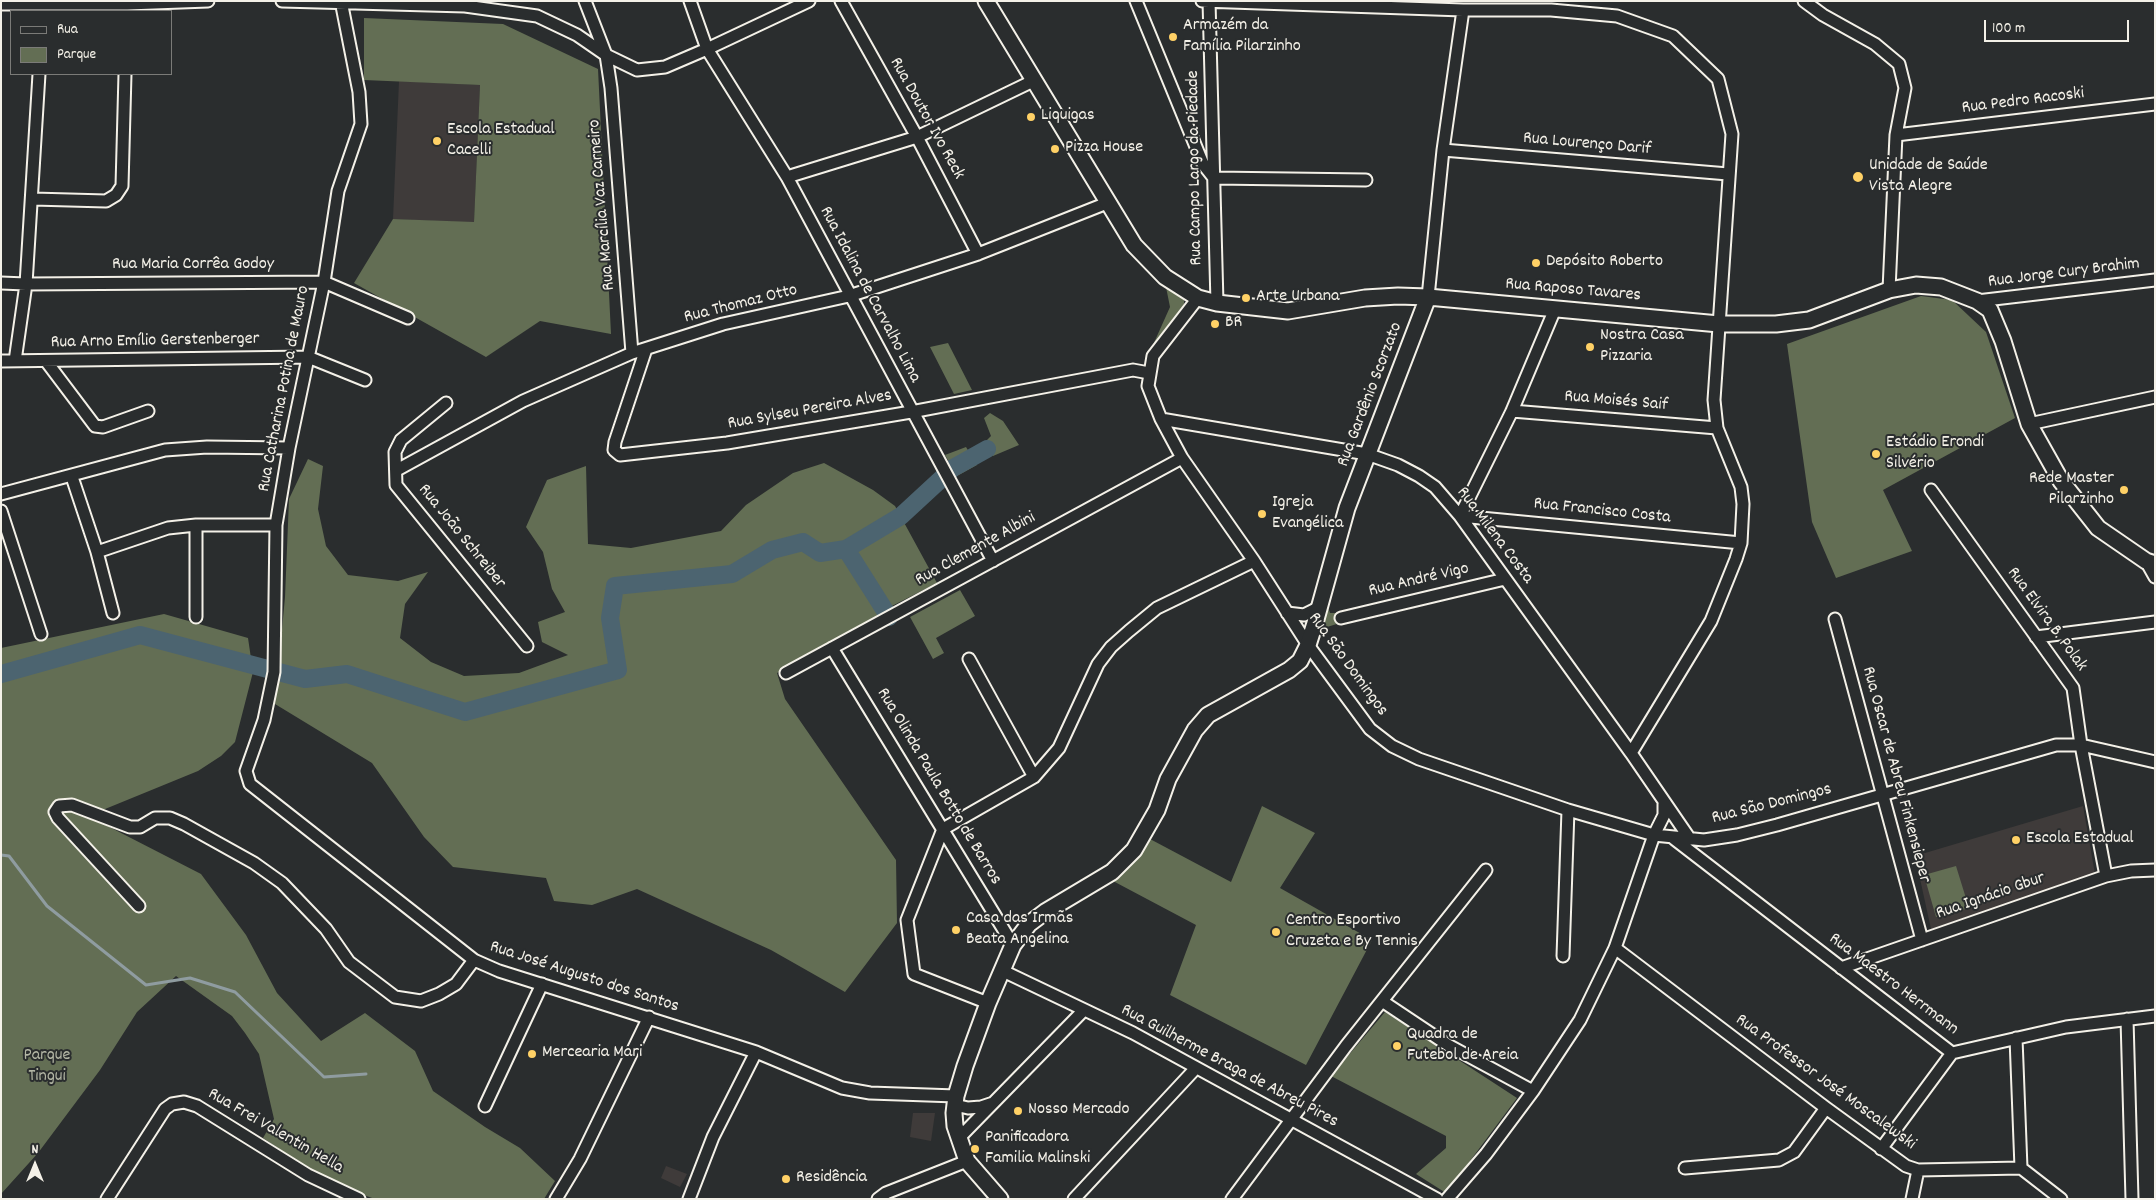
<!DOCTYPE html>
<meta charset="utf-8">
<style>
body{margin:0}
#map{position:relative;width:2156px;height:1200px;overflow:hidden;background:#2a2d2e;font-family:Dekko,sans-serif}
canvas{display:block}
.frame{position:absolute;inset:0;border:2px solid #f4f1e8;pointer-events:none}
.legend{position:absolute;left:10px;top:10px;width:162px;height:65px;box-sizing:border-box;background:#2a2d2e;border:1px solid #7b7b78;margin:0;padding:6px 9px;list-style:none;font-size:15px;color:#f4f1e8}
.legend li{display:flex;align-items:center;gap:10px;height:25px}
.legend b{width:25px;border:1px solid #7b7b78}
.north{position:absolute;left:10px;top:1140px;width:50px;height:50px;-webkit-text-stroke:4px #2a2d2e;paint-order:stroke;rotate:0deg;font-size:14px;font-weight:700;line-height:20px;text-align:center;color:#f4f1e8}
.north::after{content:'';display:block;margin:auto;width:18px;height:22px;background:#f4f1e8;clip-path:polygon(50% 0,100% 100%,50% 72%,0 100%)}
.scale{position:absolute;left:1984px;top:20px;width:145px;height:22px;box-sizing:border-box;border:2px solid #f4f1e8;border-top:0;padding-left:6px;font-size:15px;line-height:18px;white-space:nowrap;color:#f4f1e8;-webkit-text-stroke:4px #2a2d2e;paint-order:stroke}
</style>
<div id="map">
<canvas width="2156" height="1200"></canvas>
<div class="frame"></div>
<ul class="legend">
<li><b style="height:6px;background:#2a2d2e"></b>Rua</li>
<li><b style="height:14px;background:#636e54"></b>Parque</li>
</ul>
<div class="north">N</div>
<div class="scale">100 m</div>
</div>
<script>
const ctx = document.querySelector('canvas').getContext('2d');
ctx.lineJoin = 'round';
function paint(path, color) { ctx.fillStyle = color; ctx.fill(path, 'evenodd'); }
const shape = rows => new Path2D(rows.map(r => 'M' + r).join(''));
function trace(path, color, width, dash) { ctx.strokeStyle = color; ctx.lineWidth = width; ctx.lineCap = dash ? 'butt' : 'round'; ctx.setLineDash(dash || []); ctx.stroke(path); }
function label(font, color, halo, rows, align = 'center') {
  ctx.font = font + ' Dekko,sans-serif'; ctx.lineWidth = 4; ctx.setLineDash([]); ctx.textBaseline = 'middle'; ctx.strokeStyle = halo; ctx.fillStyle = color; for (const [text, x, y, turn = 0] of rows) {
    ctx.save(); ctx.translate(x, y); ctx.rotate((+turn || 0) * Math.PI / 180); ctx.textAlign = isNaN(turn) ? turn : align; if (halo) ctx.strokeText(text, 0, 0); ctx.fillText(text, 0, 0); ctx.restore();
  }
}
const built = shape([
 [399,81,480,85,474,223,393,219],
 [2083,806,2095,874,1931,929,1915,856],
 [913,1113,935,1113,931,1141,910,1137],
 [666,1166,687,1174,680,1187,661,1178]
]);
const green = shape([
 [364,18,503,24,598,69,611,334,540,321,486,357,354,283,393,219,474,222,480,85,364,80],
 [1166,287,1184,300,1184,304,1183,310,1153,345,1170,307],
 [1921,296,1952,300,1986,332,2015,418,1883,490,1912,551,1836,578,1812,522,1787,344],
 [948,343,972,390,954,394,930,347],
 [990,413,1003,421,1019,445,993,456,983,444,991,436,984,418],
 [966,447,977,465,957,476,945,455],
 [308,459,323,466,318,509,326,546,348,575,398,581,428,572,405,604,400,638,431,662,464,676,519,673,568,655,542,642,538,622,565,612,552,589,543,552,526,527,547,480,586,466,588,544,631,548,721,531,746,505,793,473,824,463,873,490,895,506,937,583,890,607,855,631,777,673,785,699,896,860,897,923,845,992,771,950,637,889,592,905,554,901,546,878,453,867,424,837,372,763,275,704,285,597,289,499],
 [960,590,975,616,936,638,944,653,933,659,910,617],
 [1326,601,1330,613,1338,613,1340,623,1327,627,1321,633,1319,639],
 [164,614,248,638,253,672,235,742,221,756,198,771,88,816,201,874,246,935,277,993,321,1041,365,1013,415,1051,433,1091,485,1127,520,1148,555,1181,544,1199,375,1199,355,1192,312,1171,263,1138,274,1119,259,1054,245,1033,232,1016,176,976,137,1012,100,1070,38,1153,1,1194,1,648],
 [1262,806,1315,833,1280,888,1372,940,1306,1065,1170,995,1196,925,1113,881,1150,839,1231,882],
 [1956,866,1969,908,1936,917,1924,875],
 [1385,1012,1517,1098,1446,1193,1416,1174,1446,1148,1446,1136,1331,1076]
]);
const stream = shape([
 [1,855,9,856,47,906,146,985,190,978,235,992,324,1077,366,1074]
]);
const river = shape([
 [846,549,889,617],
 [1,674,140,635,305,679,347,674,465,712,618,670,610,618,615,586,732,574,772,550,803,542,820,553,846,549,901,516,953,468,987,449]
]);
const street = shape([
 [282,1,465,6,537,16,577,35,606,55,637,70,665,67,707,49,809,1],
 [341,1,359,92,361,124,338,191,324,282,289,448,276,525,274,672,264,720,246,771,250,784,474,960,499,971,756,1052,842,1088,870,1093,956,1096],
 [585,1,606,55,611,88,632,353],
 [690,1,707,49,787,177,993,561],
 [841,1,917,137,978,254],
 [1136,1,1203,164,1214,178,1366,180],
 [1202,1,1463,10,1551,10,1617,16,1673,36,1718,79,1732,134,1714,400,1717,428,1741,487,1743,504,1741,543,1736,559,1711,621,1631,753],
 [1209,1,1217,303],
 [1804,1,1823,15,1875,44,1899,64,1905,88,1896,135,1889,290],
 [1,4,127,4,208,1],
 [1896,135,2155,104],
 [1443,150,1728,174],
 [787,177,917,137,1033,81],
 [33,199,106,201,116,195,122,186,125,74],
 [1,283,26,284,324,282,408,318],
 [1428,297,1443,150,1463,10],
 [1198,298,1153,356,1148,386,1161,419,1182,458,1254,561,1308,645,1370,729,1392,746,1419,759,1568,810,1654,835,1704,840,1737,835,1777,825,2056,745,2081,745,2155,762],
 [1977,301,2155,280],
 [1555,309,1512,411,1460,516,1741,543],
 [646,349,615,442,614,450,620,455,727,443,911,412,1133,370,1149,373],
 [1,361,308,357,365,380],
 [15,361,26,284,39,74],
 [46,361,95,426,103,427,148,411],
 [446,403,401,440,395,452,396,485,527,646],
 [1512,411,1717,428],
 [1161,419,1367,454,1398,465,1419,476,1435,487,1460,516,1631,753,1690,839],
 [2029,424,2155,397],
 [397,470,523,401,632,353,723,324,849,296,978,254,1107,203],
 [72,477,97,552,113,613],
 [1931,490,2073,688,2081,745,2106,876],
 [1,494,165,450,207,447,289,448],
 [1,511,41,634],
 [97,552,168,528,196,525,276,525],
 [2146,561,2155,577],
 [1287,613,1304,615,1318,608],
 [196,617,196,525],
 [1341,618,1505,579],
 [1835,619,1922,940],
 [2036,637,2155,622],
 [832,648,1013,945],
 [969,659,1034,777],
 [786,673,1182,458],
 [1673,838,1952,1053,2066,1027,2155,1016],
 [139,906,58,818,55,812,59,806,72,805,130,827,140,827,155,818,170,818,184,824,254,863,282,883,326,929,349,962,395,997,421,1001,439,994,456,984,474,960],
 [1615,948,1826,1108,1906,1166,1918,1170,2021,1168,2061,1199],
 [1563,956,1568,810],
 [1841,968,2106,876,2131,871,2155,870],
 [1003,971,1133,1033,1437,1199],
 [1382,1001,1448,1045,1533,1091],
 [988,1003,914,974,907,920,943,829,1034,777,1059,748,1098,664,1111,647,1129,631,1157,608,1254,561],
 [2127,1019,2132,1199],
 [2016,1038,2021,1168],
 [955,1105,968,1108,981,1107,993,1103],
 [485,1106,542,984],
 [959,1138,1084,1010],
 [1881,1149,1952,1053],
 [1685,1168,1779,1160,1794,1152,1826,1108],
 [107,1199,165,1109,172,1104,184,1102,197,1106,308,1175,359,1199],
 [556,1199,580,1159,649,1017],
 [689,1199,713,1137,756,1052],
 [878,1199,886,1193,967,1161],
 [1074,1199,1196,1068],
 [1232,1199,1346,1046,1486,870],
 [1447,1199,1486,1154,1533,1091,1580,1020,1615,948,1654,835,1664,815,1664,804],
 [1912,1199,1918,1170]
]);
const secondary = shape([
 [986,1,1134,245,1165,277,1198,298,1217,303,1288,311,1365,298,1398,296,1428,297,1719,324,1776,324,1809,320,1889,290,1916,285,1941,287,1977,301,1990,310,2003,341,2029,424,2061,481,2098,528,2146,561,2155,564],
 [1000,1199,967,1161,955,1126,954,1113,956,1096,965,1066,988,1003,1013,945,1029,924,1045,912,1112,872,1134,850,1157,810,1168,779,1195,730,1208,715,1289,670,1300,661,1308,645,1315,623,1347,508,1428,297]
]);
const markers = [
 [1173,37,5,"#ffd166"],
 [1031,117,5,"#ffd166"],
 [437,141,5,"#ffd166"],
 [1055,149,5,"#ffd166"],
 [1858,177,6,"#ffd166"],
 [1536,263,5,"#ffd166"],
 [1246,298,5,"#ffd166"],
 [1215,324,5,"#ffd166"],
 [1590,347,5,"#ffd166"],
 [1876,454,5,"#ffd166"],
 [2124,490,5,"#ffd166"],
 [1262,514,5,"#ffd166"],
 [2016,840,5,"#ffd166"],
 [956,930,5,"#ffd166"],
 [1276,932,5,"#ffd166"],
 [1397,1046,5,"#ffd166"],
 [532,1054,5,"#ffd166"],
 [1018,1111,5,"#ffd166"],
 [975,1149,5,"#ffd166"],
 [786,1179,5,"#ffd166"]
];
const poiNames = [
 ["Armazém da",1183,27],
 ["Família Pilarzinho",1183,48],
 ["Liquigas",1041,117],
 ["Escola Estadual",447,131],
 ["Cacelli",447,152],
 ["Pizza House",1065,149],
 ["Unidade de Saúde",1869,167],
 ["Vista Alegre",1869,188],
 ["Depósito Roberto",1546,263],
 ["Arte Urbana",1256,298],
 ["BR",1225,324],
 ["Nostra Casa",1600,337],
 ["Pizzaria",1600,358],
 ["Estádio Erondi",1886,444],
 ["Silvério",1886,465],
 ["Rede Master",2114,480,"right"],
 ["Pilarzinho",2114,501,"right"],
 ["Igreja",1272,504],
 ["Evangélica",1272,525],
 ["Escola Estadual",2026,840],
 ["Casa das Irmãs",966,920],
 ["Beata Angelina",966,941],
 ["Centro Esportivo",1286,922],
 ["Cruzeta e By Tennis",1286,943],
 ["Quadra de",1407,1036],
 ["Futebol de Areia",1407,1057],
 ["Mercearia Mari",542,1054],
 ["Nosso Mercado",1028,1111],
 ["Panificadora",985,1139],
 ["Familia Malinski",985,1160],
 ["Residência",796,1179]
];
const streetNames = [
 ["Rua Pedro Racoski",2023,102,-7],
 ["Rua Doutor Ivo Reck",926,119,61],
 ["Rua Lourenço Darif",1587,145,5],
 ["Rua Campo Largo da Piedade",1196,168,-91],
 ["Rua Marcília Vaz Carneiro",603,205,-95],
 ["Rua Maria Corrêa Godoy",193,266],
 ["Rua Jorge Cury Brahim",2064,274,-7],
 ["Rua Raposo Tavares",1573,291,5],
 ["Rua Idalina de Carvalho Lima",869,295,62],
 ["Rua Thomaz Otto",741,305,-14],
 ["Rua Arno Emílio Gerstenberger",155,342,-1],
 ["Rua Catharina Potina de Mauro",285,389,-79],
 ["Rua Gardênio Scorzato",1371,395,-69],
 ["Rua Moisés Saif",1616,402,5],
 ["Rua Sylseu Pereira Alves",810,411,-10],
 ["Rua Francisco Costa",1602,512,6],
 ["Rua Milena Costa",1494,536,53],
 ["Rua João Schreiber",461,537,51],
 ["Rua Clemente Albini",976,550,-29],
 ["Rua André Vigo",1419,581,-13],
 ["Rua Elvira B. Polak",2046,620,54],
 ["Rua São Domingos",1347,665,54],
 ["Rua Oscar de Abreu Finkensieper",1895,775,75],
 ["Rua Olinda Paula Botto de Barros",938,787,59],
 ["Rua São Domingos",1772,805,-14],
 ["Rua Ignácio Gbur",1991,897,-19],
 ["Rua José Augusto dos Santos",584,978,18],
 ["Rua Maestro Herrmann",1893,985,37],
 ["Rua Guilherme Braga de Abreu Pires",1229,1067,28],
 ["Rua Professor José Moscalewski",1825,1083,36],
 ["Rua Frei Valentin Hella",275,1132,30]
];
const parkNames = [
 ["Parque",47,1057],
 ["Tingui",47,1078]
];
paint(built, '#3f3b3a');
paint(green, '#636e54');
trace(stream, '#8f9ca0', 3);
trace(river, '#4c6470', 18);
trace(street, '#f4f1e8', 15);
trace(secondary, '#f4f1e8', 19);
trace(street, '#2a2d2e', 11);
trace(secondary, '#2a2d2e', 15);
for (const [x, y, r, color] of markers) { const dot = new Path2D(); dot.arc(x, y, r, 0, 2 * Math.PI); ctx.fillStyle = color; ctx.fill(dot); trace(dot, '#2a2d2e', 2); }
label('18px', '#f4f1e8', '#2a2d2e', poiNames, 'left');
label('18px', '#f4f1e8', '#2a2d2e', streetNames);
label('18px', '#b3b6a5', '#2a2d2e', parkNames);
</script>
